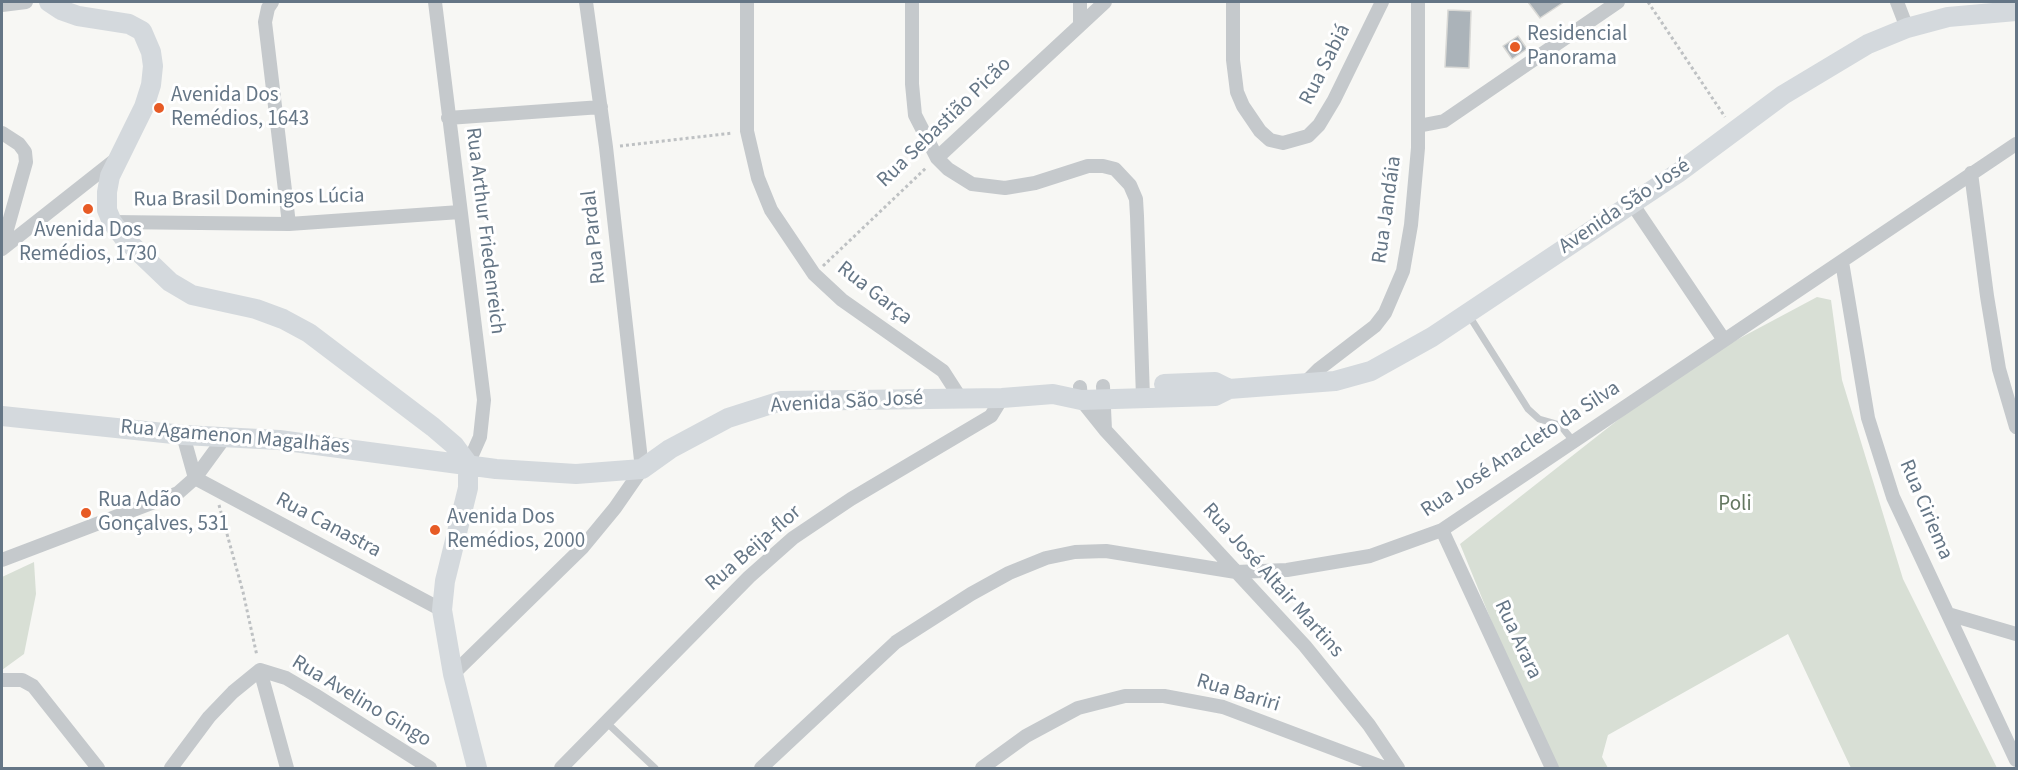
<!DOCTYPE html>
<meta charset="utf-8">
<style>
body{margin:0}
#map{position:relative;width:2018px;height:770px;overflow:hidden;background:#f7f7f4;font-family:"Source Sans 3",sans-serif}
canvas{display:block}
.frame{position:absolute;inset:0;border:3px solid #657686;pointer-events:none}
</style>
<div id="map">
<canvas width="2018" height="770"></canvas>
<div class="frame"></div>
</div>
<script>
const ctx = document.querySelector('canvas').getContext('2d');
ctx.lineJoin = 'round';
function paint(path, color) { ctx.fillStyle = color; ctx.fill(path, 'evenodd'); }
const shape = rows => new Path2D(rows.map(r => 'M' + r).join(''));
function trace(path, color, width, dash) { ctx.strokeStyle = color; ctx.lineWidth = width; ctx.lineCap = dash ? 'butt' : 'round'; ctx.setLineDash(dash || []); ctx.stroke(path); }
function label(font, color, halo, rows, align = 'center') {
  ctx.font = font + ' "Source Sans 3",sans-serif'; ctx.lineWidth = 6; ctx.setLineDash([]); ctx.textBaseline = 'middle'; ctx.strokeStyle = halo; ctx.fillStyle = color; for (const [text, x, y, turn = 0] of rows) {
    ctx.save(); ctx.translate(x, y); ctx.rotate((+turn || 0) * Math.PI / 180); ctx.textAlign = isNaN(turn) ? turn : align; if (halo) ctx.strokeText(text, 0, 0); ctx.fillText(text, 0, 0); ctx.restore();
  }
}
const green = shape([
 [1817,297,1831,300,1842,380,1903,579,1997,768,1851,768,1788,634,1608,735,1602,757,1608,768,1554,768,1543,748,1460,544,1684,368],
 [34,562,36,594,24,654,2,670,2,577]
]);
const building = shape([
 [1528,2,1564,2,1540,18,1528,2],
 [1448,10,1471,11,1469,68,1445,67,1448,10],
 [1518,36,1527,49,1512,59,1503,46,1518,36]
]);
const path = shape([
 [1648,2,1725,117],
 [620,146,733,133],
 [823,266,927,167],
 [219,505,243,592,257,656]
]);
const lane = shape([
 [1468,314,1528,409,1539,419,1560,425,1574,442],
 [606,722,655,768]
]);
const street = shape([
 [272,2,268,8,265,22,289,224],
 [435,2,484,400,480,437,468,464],
 [747,2,747,131,758,178,771,210,814,274,842,300,943,371,961,399],
 [912,2,912,84,915,115,937,158,948,169,972,184,1005,188,1035,183,1088,166,1103,166,1115,169,1130,185,1136,199,1137,216,1143,398],
 [1080,2,1080,24],
 [1233,2,1233,60,1237,92,1243,106,1260,131,1270,140,1283,143,1308,136,1319,125,1334,100,1382,2],
 [1897,2,1907,28],
 [2,5,26,2],
 [448,118,601,107],
 [1418,126,1444,121,1618,2],
 [2,133,19,144,25,152,26,162,2,247],
 [937,158,1105,2],
 [1971,173,1987,296,1999,369,2016,427],
 [1631,202,1724,340],
 [112,222,289,224,460,212],
 [2,249,115,160],
 [1842,262,1868,418,1893,497,2016,760],
 [1305,383,1319,369,1375,326,1385,313,1403,271,1411,225,1418,148,1418,2],
 [1103,386,1105,430],
 [1080,387,1081,400,1105,430,1305,646,1369,725,1398,768],
 [183,435,195,478],
 [195,478,442,610],
 [1442,530,1552,768],
 [2,560,178,493,195,478,225,437],
 [1948,614,2016,634],
 [260,670,287,768],
 [453,674,582,548,615,508,642,469,606,147,586,2],
 [2,680,22,680,33,686,98,768],
 [171,768,209,717,233,692,260,670,286,678,315,695,430,768],
 [561,768,749,577,793,538,851,499,991,416,1002,398],
 [761,768,896,642,971,594,1009,573,1046,558,1075,552,1106,551,1236,572,1287,570,1370,556,1442,530,2016,144],
 [982,768,1026,736,1078,708,1125,696,1164,696,1223,707,1385,768]
]);
const secondary = shape([
 [49,2,61,10,78,16,129,24,142,31,151,52,153,66,151,85,144,107,110,176,107,192,107,210,112,222,124,238,170,282,192,295,256,309,283,319,309,333,433,427,454,445,468,464,468,488,445,581,442,610,453,674,477,768],
 [1164,384,1215,382,1229,389],
 [2,416,183,435,279,440,496,469,576,474,642,469,670,449,728,418,781,401,1002,398,1053,394,1081,400,1215,396,1229,389,1335,381,1371,371,1432,337,1678,173,1783,95,1868,44,1907,28,1948,17,2016,11]
]);
const markers = [
 [1515,47,6,"#e75b25"],
 [159,108,6,"#e75b25"],
 [88,209,6,"#e75b25"],
 [86,513,6,"#e75b25"],
 [435,530,6,"#e75b25"]
];
const poiNames = [
 ["Residencial",1527,35],
 ["Panorama",1527,59],
 ["Avenida Dos",171,96],
 ["Remédios, 1643",171,120],
 ["Avenida Dos",88,231,"center"],
 ["Remédios, 1730",88,255,"center"],
 ["Rua Adão",98,501],
 ["Gonçalves, 531",98,525],
 ["Avenida Dos",447,518],
 ["Remédios, 2000",447,542]
];
const streetNames = [
 ["Rua Sabiá",1326,65,-63],
 ["Rua Sebastião Picão",945,123,-44],
 ["Rua Brasil Domingos Lúcia",249,199,-1],
 ["Avenida São José",1625,207,-34],
 ["Rua Jandáia",1388,210,-82],
 ["Rua Arthur Friedenreich",484,231,83],
 ["Rua Pardal",595,237,-96],
 ["Rua Garça",874,294,38],
 ["Avenida São José",847,403,-3],
 ["Rua Agamenon Magalhães",235,438,5],
 ["Rua José Anacleto da Silva",1521,450,-33],
 ["Rua Ciriema",1925,510,67],
 ["Rua Canastra",328,526,28],
 ["Rua Beija-flor",754,549,-41],
 ["Rua José Altair Martins",1272,581,48],
 ["Rua Arara",1517,640,65],
 ["Rua Bariri",1238,694,17],
 ["Rua Avelino Gingo",361,702,31]
];
const parkNames = [
 ["Poli",1735,505]
];
paint(green, '#d8dfd5');
paint(building, '#abb3b9');
trace(building, '#d9d9d6', 1.5);
trace(path, '#bec1c3', 3, [3, 3]);
trace(lane, '#c5c9cc', 7);
trace(street, '#c5c9cc', 14);
trace(secondary, '#d4d9dd', 20);
for (const [x, y, r, color] of markers) { const dot = new Path2D(); dot.arc(x, y, r, 0, 2 * Math.PI); ctx.fillStyle = color; ctx.fill(dot); trace(dot, '#fff', 2); }
label('21px', '#657686', '#fff', poiNames, 'left');
label('21px', '#657686', '#fff', streetNames);
label('21px', '#647861', '#fff', parkNames);
</script>
